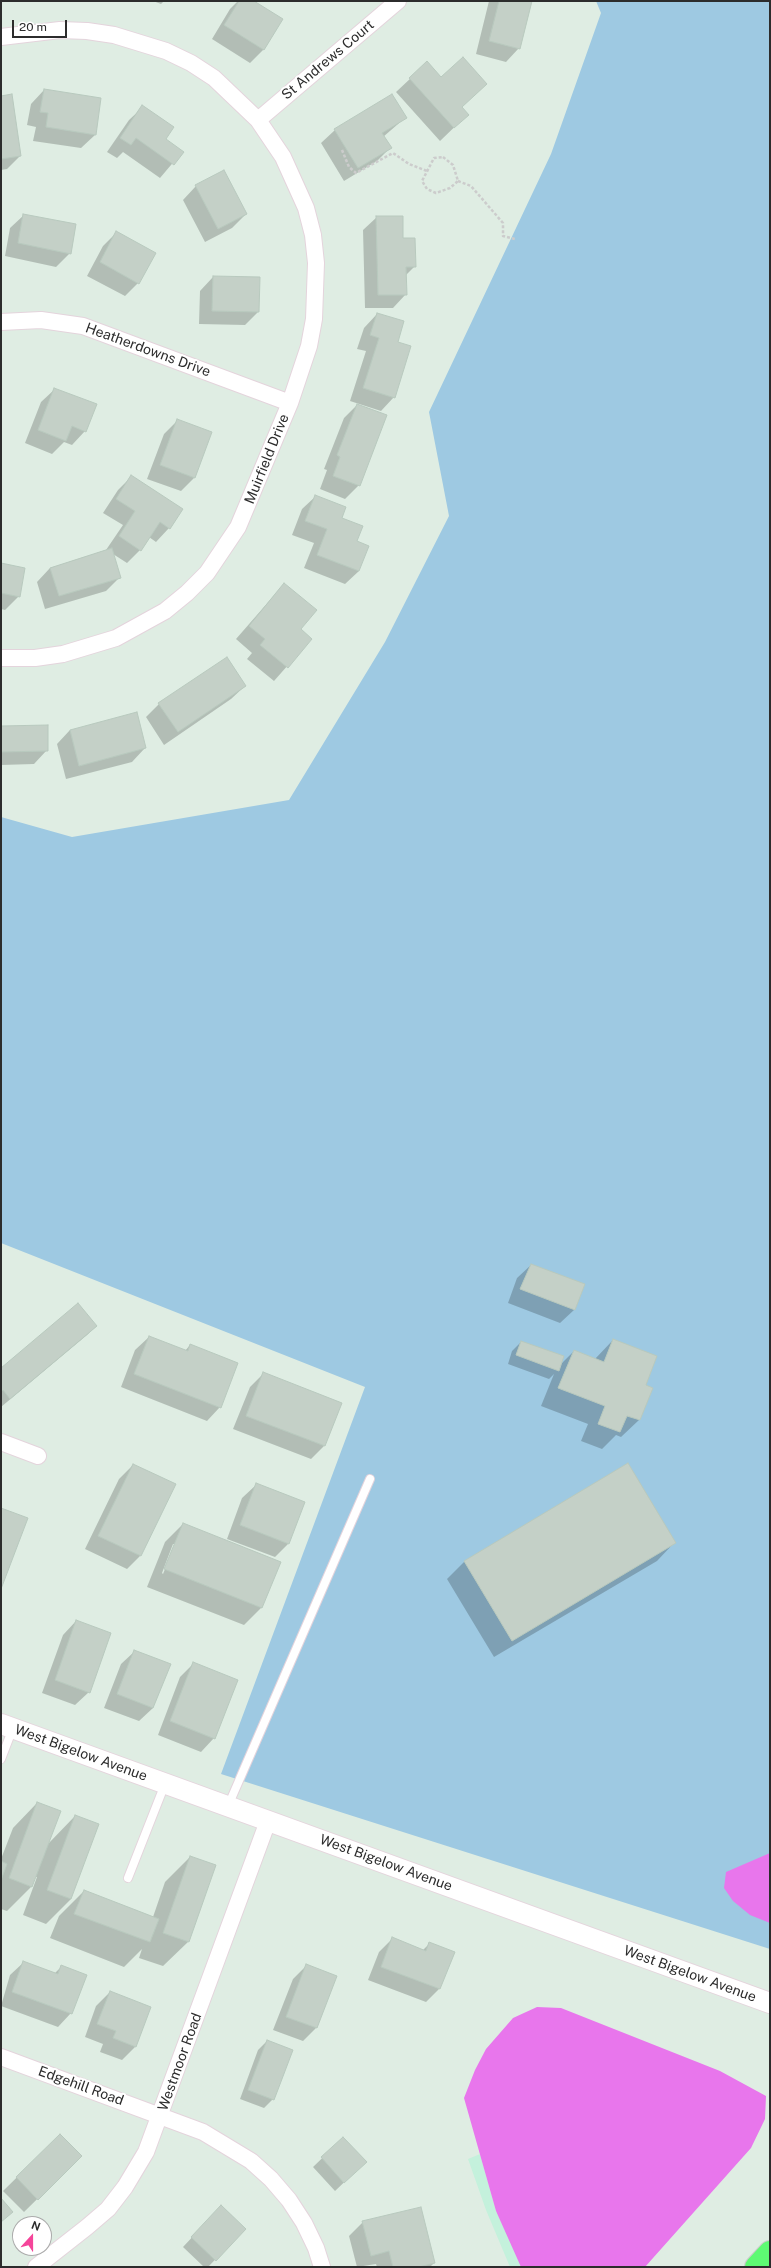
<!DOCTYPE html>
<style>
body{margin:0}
#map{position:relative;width:771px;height:2268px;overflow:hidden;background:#dfede3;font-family:"Public Sans",sans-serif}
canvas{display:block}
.frame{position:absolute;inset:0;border:2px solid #2c2c2c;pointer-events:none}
.north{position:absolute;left:12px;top:2216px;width:40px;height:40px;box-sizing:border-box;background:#fff;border:1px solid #ababab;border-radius:50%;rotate:21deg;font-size:11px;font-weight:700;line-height:16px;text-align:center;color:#2c2c2c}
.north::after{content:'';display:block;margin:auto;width:14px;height:18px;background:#f5459a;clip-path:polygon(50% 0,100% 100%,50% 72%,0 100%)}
.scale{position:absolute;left:12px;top:20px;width:55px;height:18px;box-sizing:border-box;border:2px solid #2c2c2c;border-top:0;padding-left:5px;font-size:12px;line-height:14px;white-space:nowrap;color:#2c2c2c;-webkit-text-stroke:3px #fff;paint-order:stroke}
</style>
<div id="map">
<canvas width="771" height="2268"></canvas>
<div class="frame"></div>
<div class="north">N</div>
<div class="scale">20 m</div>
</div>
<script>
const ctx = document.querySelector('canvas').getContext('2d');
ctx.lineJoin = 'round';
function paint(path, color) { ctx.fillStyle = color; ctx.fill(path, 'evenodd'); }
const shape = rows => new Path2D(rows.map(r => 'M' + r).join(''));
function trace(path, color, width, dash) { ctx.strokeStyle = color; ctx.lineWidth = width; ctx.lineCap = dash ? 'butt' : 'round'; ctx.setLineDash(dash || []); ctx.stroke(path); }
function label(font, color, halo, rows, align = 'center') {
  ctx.font = font + ' "Public Sans",sans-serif'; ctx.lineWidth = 4; ctx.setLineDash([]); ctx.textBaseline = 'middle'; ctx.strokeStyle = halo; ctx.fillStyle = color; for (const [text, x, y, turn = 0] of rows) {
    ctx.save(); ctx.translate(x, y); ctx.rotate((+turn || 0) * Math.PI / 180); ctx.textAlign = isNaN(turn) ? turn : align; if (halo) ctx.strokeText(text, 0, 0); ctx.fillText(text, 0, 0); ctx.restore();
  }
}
const green = shape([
 [596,1,770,1,770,1949,221,1774,365,1387,1,1243,1,817,72,837,289,800,385,642,449,516,429,412,551,154,601,13]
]);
const sand = shape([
 [480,2154,496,2211,525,2267,510,2267,486,2210,468,2159]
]);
const water = shape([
 [770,1853,770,1923,750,1915,733,1901,724,1888,726,1872],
 [537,2007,561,2008,720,2071,766,2096,765,2119,751,2148,645,2267,521,2267,496,2211,464,2098,475,2070,486,2049,513,2018]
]);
const shadow = shape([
 [153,1,164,1,161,4],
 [238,1,252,1,264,49,250,63,212,39,230,9],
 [489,1,531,1,519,48,506,62,476,54],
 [427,63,467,115,440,141,396,92],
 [44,90,95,135,81,148,33,141,36,127,27,125,31,104],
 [1,97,20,156,7,169,1,170],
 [143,107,164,139,182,152,160,178,123,152,117,158,107,152,129,120],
 [405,118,383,137,390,148,377,161,344,181,321,143,335,130],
 [196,186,246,214,232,228,205,242,183,200],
 [24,215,70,253,56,267,5,256,10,228],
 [377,217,402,239,415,266,406,275,406,294,393,308,365,308,363,230],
 [117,232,138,283,125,296,87,276,103,246],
 [213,277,258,312,245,325,199,324,200,291],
 [377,314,397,342,394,397,381,411,350,401,366,351,357,349,364,328],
 [55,389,85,431,72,445,64,442,52,454,25,443,41,402],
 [357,405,359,485,345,499,320,489,327,470,324,469,344,418],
 [177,421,211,433,194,478,181,491,147,479,164,434],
 [131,477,169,528,156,542,149,537,140,550,127,563,113,554,120,577,106,591,45,609,37,582,50,568,106,550,123,525,103,513,118,490],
 [316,496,341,518,356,542,359,571,345,584,304,568,314,543,292,535,302,509],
 [1,564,19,596,5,610,1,609],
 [284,584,299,629,311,639,274,681,247,659,252,653,236,639],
 [245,686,231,699,164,745,146,717,159,704],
 [1,727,47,750,34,764,1,765],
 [70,730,145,748,132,762,66,779,57,744],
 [531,1265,583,1285,574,1310,560,1323,508,1303,517,1278],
 [96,1326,87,1335,1,1407,1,1370],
 [149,1337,185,1351,190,1345,220,1407,207,1421,121,1387,135,1350],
 [613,1340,645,1385,651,1388,639,1420,621,1437,616,1435,602,1449,581,1441,588,1424,541,1406,554,1374,549,1379,508,1364,512,1351,521,1342,559,1366,574,1351,595,1359],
 [263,1374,324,1446,311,1459,233,1429,250,1387],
 [133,1465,174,1485,140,1556,127,1569,85,1549,119,1479],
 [256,1485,304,1503,288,1544,275,1557,227,1539,242,1498],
 [183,1524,262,1607,244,1625,147,1587,165,1542],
 [173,1544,175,1544,163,1574,162,1573],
 [674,1543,657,1561,494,1657,447,1579,464,1562],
 [76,1621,89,1692,75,1705,42,1693,63,1635],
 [135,1651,169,1664,153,1708,139,1721,104,1708,121,1664],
 [193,1664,214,1738,201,1752,158,1735,180,1677],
 [37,1803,48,1844,75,1816,71,1899,46,1924,23,1915,37,1877,35,1877,32,1886,7,1911,1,1909,1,1859,13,1828],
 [190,1857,188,1942,163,1966,139,1958,142,1949,124,1967,50,1938,59,1916,84,1891,153,1917,165,1882],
 [392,1939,423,1950,430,1943,453,1952,439,1989,426,2002,368,1980,379,1952],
 [24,1962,55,1973,61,1967,71,2013,58,2027,1,2006,10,1975],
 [306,1966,336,1977,316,2028,303,2041,273,2030,293,1979],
 [110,1992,135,2047,122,2060,100,2052,103,2044,85,2037,96,2006],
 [267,2041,273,2099,264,2108,240,2099,258,2050],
 [60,2135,81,2156,24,2212,3,2191],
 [343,2138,356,2171,335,2191,313,2167],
 [212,2216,245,2229,208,2267,204,2267,183,2247],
 [363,2222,434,2263,430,2267,377,2267,376,2264,357,2267,349,2236]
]);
const building = shape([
 [239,1,254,1,283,19,264,50,224,25,239,1],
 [499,1,532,1,520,49,489,41,499,1],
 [463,57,487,84,462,107,469,115,454,128,409,78,427,61,441,77,463,57],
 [44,89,101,98,96,135,46,127,48,113,40,112,44,89],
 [12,94,21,156,1,159,1,96,12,94],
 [392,94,407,118,382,133,392,148,358,168,334,129,392,94],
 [142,105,174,127,166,139,184,152,174,165,136,138,131,145,120,138,142,105],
 [224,170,247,214,218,229,195,185,224,170],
 [23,214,76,224,71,254,18,243,23,214],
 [376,216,403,216,403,238,415,238,416,267,406,267,407,295,378,295,376,216],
 [116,231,156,253,139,284,100,262,116,231],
 [213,276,260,277,259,312,212,311,213,276],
 [377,313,404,321,398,342,411,346,395,398,363,388,379,338,370,335,377,313],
 [54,388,97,404,86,432,72,426,66,441,38,430,54,388],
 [357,404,387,415,360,486,333,476,340,457,337,455,357,404],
 [177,419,212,432,195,478,160,465,177,419],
 [131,475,183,509,170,529,160,522,141,551,119,536,135,511,116,499,131,475],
 [315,495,346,507,342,518,363,526,357,541,369,546,359,571,317,555,327,529,305,521,315,495],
 [112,548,121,578,59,596,50,568,112,548],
 [1,563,25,568,20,597,1,593,1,563],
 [284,583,317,610,301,629,312,639,288,668,260,645,265,639,249,626,284,583],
 [227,657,246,686,178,732,158,703,227,657],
 [137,712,146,748,79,766,70,730,137,712],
 [48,725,48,751,1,752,1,726,48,725],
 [531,1264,585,1284,575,1310,520,1289,531,1264],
 [78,1303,97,1326,10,1399,3,1390,1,1392,1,1368,78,1303],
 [149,1336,188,1351,190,1344,238,1363,221,1408,134,1374,149,1336],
 [613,1339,657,1356,646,1385,653,1388,640,1420,627,1416,620,1432,598,1424,605,1406,558,1388,574,1350,604,1362,613,1339],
 [521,1341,564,1356,559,1371,516,1355,521,1341],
 [263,1372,342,1403,325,1446,246,1416,263,1372],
 [628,1463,676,1543,512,1641,464,1561,628,1463],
 [133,1464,176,1484,141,1556,98,1536,133,1464],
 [256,1483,305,1502,289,1544,240,1525,256,1483],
 [1,1508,28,1518,1,1589,1,1508],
 [183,1523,281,1562,262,1608,164,1569,183,1523],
 [76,1620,111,1633,90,1693,55,1680,76,1620],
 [134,1650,171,1664,153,1708,117,1694,134,1650],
 [193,1662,238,1680,215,1739,170,1721,193,1662],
 [37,1802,61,1811,32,1887,9,1878,37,1802],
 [75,1815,99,1824,71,1899,47,1890,75,1815],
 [190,1856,216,1865,189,1942,163,1933,190,1856],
 [1,1861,7,1864,1,1880,1,1861],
 [84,1890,159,1919,150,1942,74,1914,84,1890],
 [392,1937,426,1951,429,1942,455,1952,440,1989,381,1967,392,1937],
 [23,1961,58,1974,61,1965,87,1975,72,2014,12,1992,23,1961],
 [306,1964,337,1976,317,2028,286,2017,306,1964],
 [110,1991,151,2007,136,2047,113,2038,116,2031,97,2024,110,1991],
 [267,2040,293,2050,274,2100,248,2090,267,2040],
 [60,2134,82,2156,38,2200,16,2177,60,2134],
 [343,2137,367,2162,344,2183,321,2157,343,2137],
 [1,2198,13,2212,1,2222,1,2198],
 [221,2205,246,2229,216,2261,191,2237,221,2205],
 [421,2207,435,2263,419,2267,393,2267,389,2251,371,2256,362,2221,421,2207]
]);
const path = shape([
 [342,150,349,167,356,173,393,153,409,164,427,171],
 [443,157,453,165,458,181,450,188,436,193,427,189,422,181,434,158,443,157],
 [458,181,471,186,503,223,503,236,515,239]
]);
const service = shape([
 [1,1759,13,1728],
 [228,1806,370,1479],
 [128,1878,165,1784]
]);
const minor = shape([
 [1,37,60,30,87,31,114,35,166,51,191,63,214,78,258,120,283,157,306,208,313,235,316,263,314,319,309,346,290,403,238,527,207,573,187,593,165,611,116,638,63,654,35,658,1,658],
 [258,120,398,1],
 [1,322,41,320,83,326,290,403],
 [1,1442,38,1456],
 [1,2057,203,2132,251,2161,271,2179,289,2200,304,2223,316,2248,322,2267],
 [36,2267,87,2227,108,2209,125,2187,146,2152,268,1821]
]);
const tertiary = shape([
 [1,1724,770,2003]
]);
const motorway = shape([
 [756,2267,770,2252]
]);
const streetNames = [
 ["St Andrews Court",328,60,-40],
 ["Heatherdowns Drive",148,350,20],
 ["Muirfield Drive",267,459,-68],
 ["West Bigelow Avenue",81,1753,20],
 ["West Bigelow Avenue",386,1863,20],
 ["West Bigelow Avenue",690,1974,20],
 ["Westmoor Road",180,2062,-70],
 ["Edgehill Road",81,2086,20]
];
paint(green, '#9ec9e2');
paint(sand, '#c4f1dc');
paint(water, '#e876ec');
paint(shadow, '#0003');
paint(building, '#c4d0c7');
trace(building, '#b8c9be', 1);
trace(service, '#e4d4dc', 10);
trace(minor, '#e4d4dc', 18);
trace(tertiary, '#e4d4dc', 22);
trace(motorway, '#ccc', 24);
trace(path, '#ccc', 2.5, [3, 2]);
trace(service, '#fff', 8);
trace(minor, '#fff', 16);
trace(tertiary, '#fff', 20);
trace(motorway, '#5efa73', 22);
label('14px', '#2c2c2c', '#fff', streetNames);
</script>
